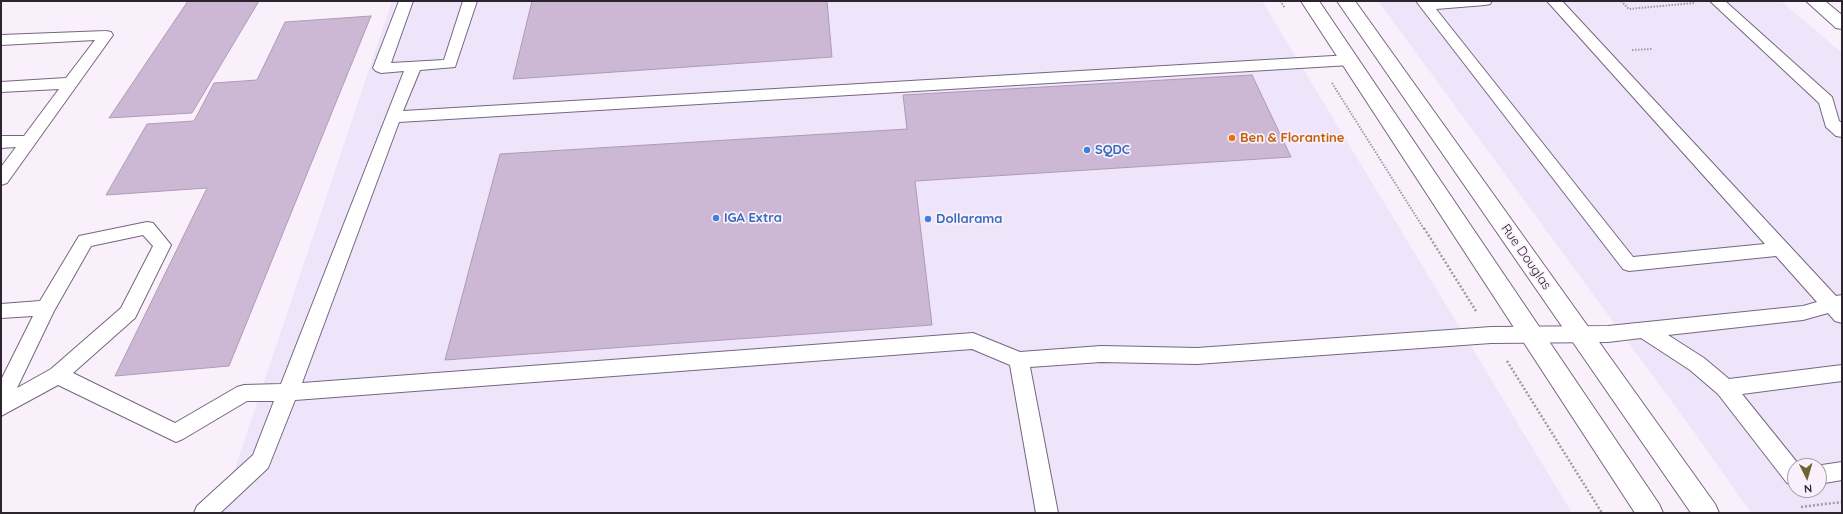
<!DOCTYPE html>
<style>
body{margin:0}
#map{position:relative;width:1843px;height:514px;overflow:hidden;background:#f9f0fc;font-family:Quicksand,sans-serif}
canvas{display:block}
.frame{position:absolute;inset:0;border:2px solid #2c242f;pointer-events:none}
.north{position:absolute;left:1787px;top:458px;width:40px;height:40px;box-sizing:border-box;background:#f9f0fc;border:1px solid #a79eaa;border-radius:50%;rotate:175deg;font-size:11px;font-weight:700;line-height:16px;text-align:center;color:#2c242f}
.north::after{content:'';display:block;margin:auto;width:14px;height:18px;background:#6c6431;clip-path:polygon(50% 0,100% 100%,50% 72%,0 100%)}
</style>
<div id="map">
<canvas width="1843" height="514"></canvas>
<div class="frame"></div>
<div class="north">N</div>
</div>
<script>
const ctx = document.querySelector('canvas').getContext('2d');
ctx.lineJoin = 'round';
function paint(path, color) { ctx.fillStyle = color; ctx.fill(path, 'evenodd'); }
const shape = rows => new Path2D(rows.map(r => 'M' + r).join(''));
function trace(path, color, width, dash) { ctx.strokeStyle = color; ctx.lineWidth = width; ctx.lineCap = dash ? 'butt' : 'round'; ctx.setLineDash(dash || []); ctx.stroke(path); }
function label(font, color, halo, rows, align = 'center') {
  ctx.font = font + ' Quicksand,sans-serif'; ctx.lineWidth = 3.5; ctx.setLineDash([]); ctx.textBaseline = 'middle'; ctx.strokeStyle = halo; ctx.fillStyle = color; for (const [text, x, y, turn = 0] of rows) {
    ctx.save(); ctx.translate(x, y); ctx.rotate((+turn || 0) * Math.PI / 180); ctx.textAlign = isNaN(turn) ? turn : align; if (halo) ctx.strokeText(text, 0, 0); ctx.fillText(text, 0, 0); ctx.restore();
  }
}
const commercial = shape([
 [392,1,1262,1,1572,513,220,513],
 [1378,1,1781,1,1842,53,1842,513,1751,513,1694,432],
 [1795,466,1819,466,1819,490,1795,490]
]);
const building = shape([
 [188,1,259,1,192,113,109,118,188,1],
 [532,1,827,1,832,57,513,79,532,1],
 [371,16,229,366,115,376,207,188,106,195,147,124,194,121,214,83,257,80,285,22,371,16],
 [1252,75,1291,157,915,181,932,325,445,360,500,154,907,129,903,95,1252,75]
]);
const pathFar1 = shape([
 [1280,1,1285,8],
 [1621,1,1629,9,1694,3],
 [1632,50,1652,49],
 [1332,83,1424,229]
]);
const path = shape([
 [1424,228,1476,311],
 [1507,361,1602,513],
 [1801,507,1842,502]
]);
const service = shape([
 [399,1,413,1,391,63,444,60,463,1,477,1,455,67,420,70,403,111,1350,55,1355,57,1357,60,1355,63,1350,65,399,122,302,383,973,333,1020,352,1101,346,1197,348,1491,327,1608,326,1803,306,1817,302,1776,256,1629,271,1623,269,1416,1,1492,1,1490,4,1485,5,1436,9,1633,257,1765,244,1547,1,1562,1,1836,296,1842,295,1842,323,1835,321,1828,313,1803,320,1668,335,1704,358,1729,379,1842,365,1842,381,1742,394,1800,466,1795,466,1795,486,1787,483,1718,394,1690,370,1641,338,1608,342,1491,343,1197,364,1101,362,1030,367,1058,513,1036,513,1010,365,972,349,295,400,268,468,220,513,194,513,197,506,253,455,274,401,247,401,183,439,176,442,58,385,1,416,1,380,33,316,1,318,1,304,40,301,79,236,147,222,153,223,171,245,135,318,73,373,175,423,237,387,244,385,281,384,404,71,381,73,376,71,373,68,399,1],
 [143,235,153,246,121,308,51,369,17,388,54,311,91,246,143,235],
 [1710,1,1725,1,1832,97,1839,121,1842,123,1842,137,1836,136,1826,127,1819,103,1710,1],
 [106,31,111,32,113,35,7,183,1,185,1,167,16,147,1,148,1,136,24,136,59,89,1,92,1,82,66,78,95,40,1,45,1,35,106,31],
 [1842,462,1842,480,1819,484,1819,466,1815,466,1842,462]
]);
const minor = shape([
 [1301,1,1319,1,1659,504,1663,513,1635,513,1301,1],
 [1337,1,1355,1,1715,504,1719,513,1691,513,1337,1]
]);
const motorway = shape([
 [1806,1,1825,1,1842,15,1842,29,1836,28,1806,1]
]);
const markers = [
 [1232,138,4,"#e8710a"],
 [1087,150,4,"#3f7fe0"],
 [716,218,4,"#3f7fe0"],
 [928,219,4,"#3f7fe0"]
];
const foodNames = [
 ["Ben & Florantine",1240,138]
];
const shopNames = [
 ["SQDC",1095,150],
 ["IGA Extra",724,218],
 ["Dollarama",936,219]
];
const streetNames = [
 ["Rue Douglas",1526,257,55]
];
paint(commercial, '#eee5fb');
paint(building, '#ccb8d5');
trace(building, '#ae9bb6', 1);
trace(service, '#77667f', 2);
trace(minor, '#77667f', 2);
trace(motorway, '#77667f', 2);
trace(pathFar1, '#a299a5', 2, [1.5, 1.5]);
trace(path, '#a299a5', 2.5, [2, 2]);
paint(service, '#fff');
paint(minor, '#fff');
paint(motorway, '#fff');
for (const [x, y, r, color] of markers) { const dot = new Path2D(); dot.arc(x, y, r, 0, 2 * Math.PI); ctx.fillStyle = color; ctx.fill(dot); trace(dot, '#f9f0fc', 1.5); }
label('bold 13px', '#c56008', '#f9f0fc', foodNames, 'left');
label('bold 13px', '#366cbe', '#f9f0fc', shopNames, 'left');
label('13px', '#2c242f', '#f9f0fc', streetNames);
</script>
